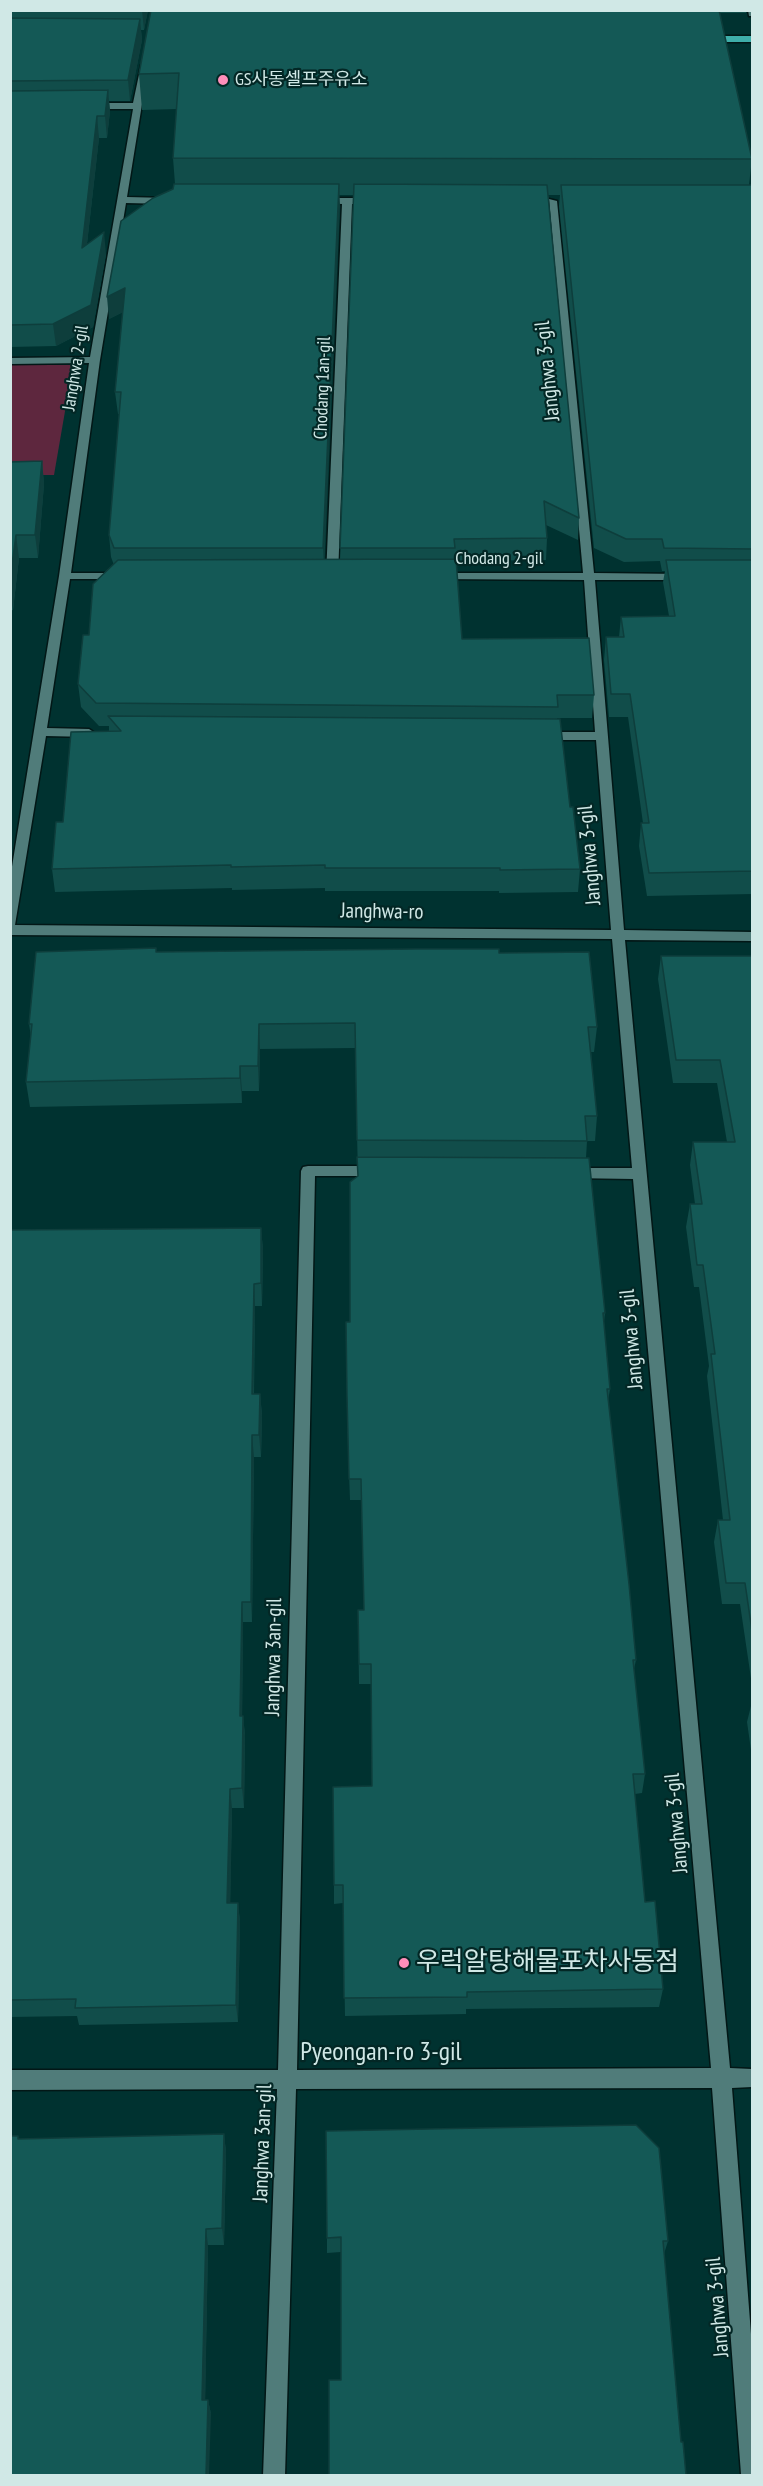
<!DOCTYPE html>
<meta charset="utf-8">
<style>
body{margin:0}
#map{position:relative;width:763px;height:2486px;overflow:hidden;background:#003230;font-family:"PT Sans Narrow",sans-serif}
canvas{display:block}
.frame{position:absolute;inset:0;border:12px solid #d0e8e6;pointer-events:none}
</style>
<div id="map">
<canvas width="763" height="2486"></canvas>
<div class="frame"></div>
</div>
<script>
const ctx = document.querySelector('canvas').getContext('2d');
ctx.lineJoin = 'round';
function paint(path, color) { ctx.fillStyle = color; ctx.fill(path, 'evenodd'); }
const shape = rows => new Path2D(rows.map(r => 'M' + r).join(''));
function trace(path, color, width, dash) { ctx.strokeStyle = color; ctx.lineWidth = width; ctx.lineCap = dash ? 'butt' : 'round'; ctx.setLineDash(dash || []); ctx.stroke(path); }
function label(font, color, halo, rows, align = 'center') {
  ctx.font = font + ' "PT Sans Narrow","Noto Sans KR",sans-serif'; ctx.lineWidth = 4.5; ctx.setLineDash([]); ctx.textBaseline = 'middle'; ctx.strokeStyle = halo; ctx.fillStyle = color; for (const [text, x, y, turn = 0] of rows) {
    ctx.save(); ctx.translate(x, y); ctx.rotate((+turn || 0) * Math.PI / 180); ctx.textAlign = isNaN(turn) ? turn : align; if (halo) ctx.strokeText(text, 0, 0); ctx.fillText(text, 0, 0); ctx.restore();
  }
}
const green = shape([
 [11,365,73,365,54,475,11,475]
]);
const minor = shape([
 [748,10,752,10,752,16,749,16,748,10],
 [141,65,148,67,127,197,168,198,173,201,168,204,126,203,100,360,71,573,122,573,128,576,122,579,70,579,47,728,89,729,95,733,89,737,46,736,15,925,611,930,596,740,542,740,536,736,542,732,595,732,584,580,437,579,431,576,437,573,583,573,549,199,557,201,594,573,683,574,689,577,683,580,595,580,624,930,752,932,752,941,625,940,730,2068,752,2069,752,2087,732,2088,752,2347,752,2476,741,2474,712,2088,296,2089,285,2476,263,2476,277,2089,10,2090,10,2070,278,2070,301,1171,303,1167,308,1166,378,1166,383,1167,385,1171,383,1175,378,1176,315,1176,297,2070,711,2068,633,1179,570,1178,565,1177,563,1173,565,1169,570,1168,632,1168,612,939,10,935,10,879,59,576,89,363,10,364,10,358,90,357,133,109,91,109,87,106,91,103,133,103,141,65],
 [321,198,372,198,377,201,372,204,352,204,338,576,332,579,326,576,342,204,318,203,316,201,321,198]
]);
const major = shape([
 [752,36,752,42,706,42,702,39,706,36,752,36]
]);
const wall = shape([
 [10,10,148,10,144,30,141,30,142,40,130,101,109,101,110,111,107,138,99,138,87,244,106,254,93,327,56,346,10,347],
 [151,10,746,10,746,13,719,13,752,159,749,185,753,185,753,894,647,896,639,846,641,823,643,823,628,717,609,717,604,660,606,637,619,637,621,617,669,616,663,582,665,571,662,571,660,561,624,562,594,548,559,206,560,195,548,195,579,518,578,540,546,525,547,538,546,560,456,561,462,639,594,695,592,718,557,718,570,807,580,869,578,892,499,893,499,891,325,891,325,888,232,890,232,888,55,892,52,869,63,822,109,731,109,726,99,726,81,707,78,684,89,635,114,565,111,557,109,535,119,414,118,414,115,392,123,312,109,319,175,184,173,158,177,109,142,110,139,74],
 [339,195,354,195,340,560,324,560],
 [42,461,44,484,38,558,19,558,13,610,10,611,10,462],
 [156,952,499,953,597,1027,594,1052,591,1052,597,1116,595,1141,587,1141,586,1158,605,1313,604,1322,610,1389,608,1401,636,1660,634,1669,645,1774,642,1793,635,1794,645,1902,663,1989,659,2007,466,2009,466,2014,345,2016,343,1903,334,1904,334,1885,372,1786,371,1684,359,1684,358,1610,364,1610,361,1500,350,1500,347,1417,350,1322,358,1176,355,1048,260,1049,259,1091,242,1091,242,1103,30,1107,26,1082,31,1037,29,1024],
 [661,956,753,956,753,1692,740,1604,722,1604,714,1542,718,1520,723,1520,707,1376,709,1366,699,1287,694,1287,686,1227,690,1204,695,1204,690,1165,693,1142,727,1142,717,1083,673,1083,658,979],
 [261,1228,263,1250,262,1306,255,1306,254,1394,260,1394,262,1415,261,1457,254,1457,252,1622,243,1622,242,1716,243,1716,245,1735,244,1808,232,1808,230,1903,238,1903,240,1922,238,2022,79,2025,77,2016,10,2017,10,1230],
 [752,1702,753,1702,753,1764,747,1722],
 [224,2134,226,2152,224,2245,208,2245,205,2400,208,2400,211,2414,19,2139],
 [327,2238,668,2241,664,2254,341,2380,341,2252,327,2253]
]);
const shadedWall = shape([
 [142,10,148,10,144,30],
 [140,19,142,40,130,101,128,80],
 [108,90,110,111,107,138,105,116],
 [97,116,99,138,84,270,82,248],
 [339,184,340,205,324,571,323,548],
 [104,232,106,254,93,327,56,346,53,324],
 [125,288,127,310,109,319,107,297],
 [42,461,44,484,38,558,35,535],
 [16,535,19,558,13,610,10,594,10,579],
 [259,1024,260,1049,259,1091,258,1066],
 [240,1066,242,1091,242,1103,240,1078],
 [261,1228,263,1250,262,1306,261,1283],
 [254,1284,255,1306,253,1416,252,1394],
 [260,1394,262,1415,261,1457,259,1435],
 [252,1435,254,1457,252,1622,251,1602],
 [242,1602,243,1622,242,1735,240,1716],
 [243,1716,245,1735,244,1808,242,1788],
 [230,1789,232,1808,230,1922,227,1903],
 [238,1903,240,1922,238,2022,236,2005],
 [224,2134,226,2152,224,2245,222,2228],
 [206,2229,208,2245,205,2414,202,2400],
 [208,2400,211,2414,209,2475,206,2475]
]);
const building = shape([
 [151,10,719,10,752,159,173,158,179,73,139,74,151,10],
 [10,18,140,19,128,80,10,81,10,18],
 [108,90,105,116,97,116,82,248,104,232,91,305,53,324,10,325,10,91,108,90],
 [174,184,339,184,323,548,114,548,109,535,121,392,115,392,125,288,107,297,121,221,153,198,173,189,174,184],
 [354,184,547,185,579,518,544,501,547,538,454,539,455,548,340,548,354,184],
 [561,185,752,185,753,549,664,548,662,539,626,539,596,525,561,185],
 [42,461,35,535,16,535,10,579,10,462,42,461],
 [456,559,462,639,589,638,594,695,557,695,558,707,96,703,78,684,83,635,89,635,93,584,118,560,456,559],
 [666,560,753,560,753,871,649,873,641,823,649,823,630,694,611,694,606,637,624,637,621,617,675,616,666,560],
 [108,716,560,719,570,807,573,807,580,869,500,870,500,868,325,868,325,865,231,867,231,865,52,869,56,822,63,822,71,732,121,731,108,716],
 [156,948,156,952,415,949,499,949,499,953,589,952,597,1027,588,1027,597,1116,585,1116,587,1141,357,1140,355,1023,259,1024,258,1066,240,1066,240,1078,26,1082,32,1024,29,1024,36,952,156,948],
 [661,956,753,956,753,1638,745,1583,726,1583,718,1520,730,1520,711,1354,715,1354,703,1265,697,1265,690,1204,702,1204,693,1142,735,1142,720,1060,676,1060,661,956],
 [357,1157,589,1158,605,1313,603,1313,610,1389,607,1389,629,1584,636,1660,633,1660,645,1774,633,1774,645,1902,655,1901,663,1989,467,1992,467,1997,344,1998,343,1885,334,1885,333,1787,372,1786,371,1664,359,1664,358,1610,364,1610,361,1479,349,1479,347,1396,346,1322,350,1322,350,1182,358,1176,357,1157],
 [261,1228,261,1283,254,1284,252,1394,260,1394,259,1435,252,1435,251,1602,242,1602,240,1716,243,1716,242,1788,230,1789,227,1903,238,1903,236,2005,75,2008,76,1999,10,2000,10,1230,261,1228],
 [636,2125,659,2148,668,2241,663,2241,681,2442,683,2442,686,2475,329,2475,329,2380,341,2380,341,2237,327,2238,326,2131,636,2125],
 [224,2134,222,2228,206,2229,202,2400,208,2400,206,2475,10,2475,10,2136,18,2136,18,2139,224,2134]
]);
const markers = [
 [223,80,6,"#ff8eba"],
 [404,1963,6,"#ff8eba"]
];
const farPoinames = [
 ["GS사동셀프주유소",235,80]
];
const farStreetnames = [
 ["Janghwa 2-gil",76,368,-81],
 ["Chodang 1an-gil",323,388,-88],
 ["Chodang 2-gil",499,559]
];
const streetNames = [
 ["Janghwa 3-gil",548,371,-96],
 ["Janghwa 3-gil",590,855,-95],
 ["Janghwa-ro",382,912,1],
 ["Janghwa 3-gil",632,1339,-95],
 ["Janghwa 3an-gil",274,1657,-89],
 ["Janghwa 3-gil",677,1823,-95],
 ["Janghwa 3an-gil",263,2143,-88],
 ["Janghwa 3-gil",718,2307,-95]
];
const nearPoinames = [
 ["우럭알탕해물포차사동점",416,1963]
];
const nearStreetnames = [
 ["Pyeongan-ro 3-gil",381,2053]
];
paint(green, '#5e273e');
trace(minor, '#021716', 3);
trace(major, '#021716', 3);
paint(minor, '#507c7a');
paint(major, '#3eaea9');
paint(wall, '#114d4a');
paint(shadedWall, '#0e3e3c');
paint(building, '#145956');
trace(building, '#0e3e3c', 1.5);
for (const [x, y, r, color] of markers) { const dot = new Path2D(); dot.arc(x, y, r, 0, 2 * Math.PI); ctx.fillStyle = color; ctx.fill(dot); trace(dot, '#032725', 2); }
label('18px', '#d0e8e6', '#032725', farPoinames, 'left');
label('18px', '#d0e8e6', '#032725', farStreetnames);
label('21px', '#d0e8e6', '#032725', streetNames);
label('26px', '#d0e8e6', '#032725', nearPoinames, 'left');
label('26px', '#d0e8e6', '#032725', nearStreetnames);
</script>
